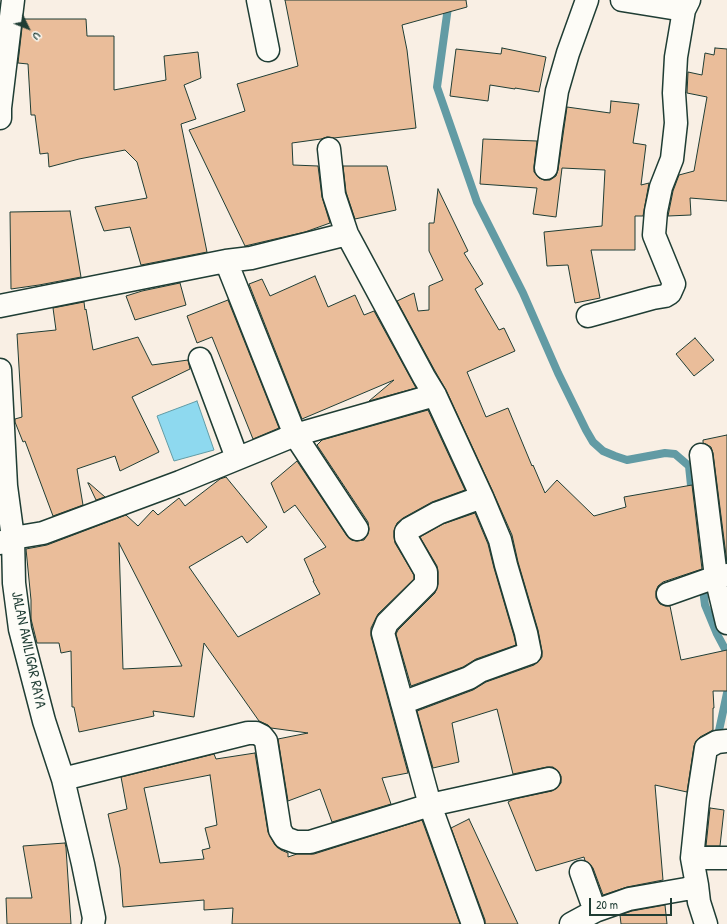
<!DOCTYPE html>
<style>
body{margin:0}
#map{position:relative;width:727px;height:924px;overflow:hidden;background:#f9efe4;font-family:"Patrick Hand",sans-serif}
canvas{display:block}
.north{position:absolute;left:8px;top:8px;width:40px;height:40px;-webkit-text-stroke:3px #fdfcf7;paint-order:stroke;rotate:133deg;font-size:11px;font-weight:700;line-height:16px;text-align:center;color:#1f3d34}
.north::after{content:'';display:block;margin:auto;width:14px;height:18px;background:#1f3d34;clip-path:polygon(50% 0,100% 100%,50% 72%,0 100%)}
.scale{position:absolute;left:589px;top:898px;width:83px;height:18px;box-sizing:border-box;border:2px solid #1f3d34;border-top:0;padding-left:5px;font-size:12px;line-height:14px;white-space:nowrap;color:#1f3d34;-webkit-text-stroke:3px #fdfcf7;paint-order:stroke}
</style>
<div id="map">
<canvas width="727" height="924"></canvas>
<div class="north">U</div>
<div class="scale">20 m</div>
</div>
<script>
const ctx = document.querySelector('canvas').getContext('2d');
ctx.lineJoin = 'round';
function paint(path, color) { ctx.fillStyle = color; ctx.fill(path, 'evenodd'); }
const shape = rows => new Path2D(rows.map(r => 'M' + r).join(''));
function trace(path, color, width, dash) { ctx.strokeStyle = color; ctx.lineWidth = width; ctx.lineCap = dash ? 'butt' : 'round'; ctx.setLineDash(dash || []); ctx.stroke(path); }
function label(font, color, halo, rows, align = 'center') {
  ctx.font = font + ' "Patrick Hand",sans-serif'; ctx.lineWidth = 3; ctx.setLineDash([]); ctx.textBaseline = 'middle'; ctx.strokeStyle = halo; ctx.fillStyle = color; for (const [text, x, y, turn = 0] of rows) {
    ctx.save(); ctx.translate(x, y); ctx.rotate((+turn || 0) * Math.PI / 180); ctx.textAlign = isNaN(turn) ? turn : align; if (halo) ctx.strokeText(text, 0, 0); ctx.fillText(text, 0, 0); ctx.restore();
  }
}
const water = shape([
 [197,401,214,450,174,461,157,416,197,401]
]);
const stream = shape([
 [449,0,437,87,477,202,523,293,558,373,586,430,593,442,603,451,615,456,627,460,665,453,675,454,689,466,692,495],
 [702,582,705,605,717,634,726,651,727,656],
 [717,740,727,693]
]);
const building = shape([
 [285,0,466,0,467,7,402,25,407,50,416,128,334,138,327,137,321,139,292,143,293,165,318,166,322,197,330,223,305,232,245,246,189,130,245,111,237,84,298,66,285,0],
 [23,19,86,19,87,36,114,36,114,90,166,80,164,56,198,52,201,78,184,85,196,119,181,124,207,252,141,265,130,227,104,231,95,207,147,198,137,162,125,150,79,159,49,167,48,153,40,154,35,115,31,115,28,64,18,63,23,19],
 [502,48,546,57,539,92,515,88,515,89,490,85,488,101,450,96,456,49,501,54,502,48],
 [715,48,727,49,727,201,690,198,691,215,668,216,673,191,679,175,694,171,707,97,687,93,688,72,702,75,705,53,714,55,715,48],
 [611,101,639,104,633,143,646,145,641,185,649,183,643,216,635,216,635,250,591,250,600,298,575,303,568,265,547,266,544,232,602,226,605,170,562,168,556,217,533,214,537,188,480,184,483,139,537,141,534,166,534,172,539,178,544,180,550,180,556,176,558,170,567,107,610,113,611,101],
 [343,166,387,166,396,210,355,219,346,192,343,166],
 [438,189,468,251,464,253,483,284,475,289,499,330,504,328,515,351,467,372,486,417,508,408,532,466,533,465,545,493,557,480,594,516,626,507,624,497,692,485,702,569,663,582,658,586,656,591,656,598,660,604,665,606,670,606,681,660,727,650,727,691,713,691,714,708,713,708,713,730,700,737,696,741,694,746,687,792,655,785,663,880,627,887,603,895,593,868,589,863,585,861,584,857,536,871,508,802,514,799,552,791,557,788,561,783,561,776,558,771,553,767,547,767,513,774,497,709,452,723,459,762,433,768,417,711,473,690,486,682,534,665,539,661,542,657,542,651,538,630,518,562,512,535,493,492,446,390,435,371,397,301,414,293,418,311,429,310,429,286,443,280,429,251,429,223,434,223,438,189],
 [70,211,81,277,39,285,11,289,10,212,70,211],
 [315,276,328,307,355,295,364,315,374,311,416,388,369,401,394,380,302,419,249,284,262,279,270,296,315,276],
 [180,283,186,305,135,320,126,296,142,291,180,283],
 [228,300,279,428,253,439,212,337,197,343,187,316,228,300],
 [84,302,85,310,86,309,93,350,138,337,152,365,188,360,190,369,132,397,159,452,120,471,115,456,77,469,83,505,53,516,25,441,23,442,15,422,15,419,22,417,17,334,56,330,53,308,84,302],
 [695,338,714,360,694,376,676,354,695,338],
 [428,410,465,490,432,502,403,518,397,523,394,531,394,537,395,543,414,575,414,579,378,614,371,628,371,636,408,773,382,778,391,804,332,822,320,789,288,801,278,739,308,733,271,728,268,725,259,721,204,643,194,717,153,711,154,716,79,732,74,707,72,707,71,651,61,653,59,643,37,643,31,619,31,600,26,549,47,545,126,515,138,526,153,510,158,515,179,498,185,506,220,479,226,477,267,527,247,543,242,536,189,567,238,637,320,594,313,581,314,581,304,559,326,547,295,505,284,513,271,483,297,461,347,536,352,540,357,541,364,540,368,534,369,529,368,522,317,445,322,440,428,410],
 [119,543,182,666,123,669,119,543],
 [727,435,727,563,713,453,711,447,706,444,703,443,703,440,727,435],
 [88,483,89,483,105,497,96,500,88,483],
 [475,513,488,544,494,568,514,636,516,645,476,659,463,667,411,686,396,634,398,630,435,593,438,584,438,572,437,566,420,537,443,524,475,513],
 [255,753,268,832,275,845,281,850,288,853,288,857,297,854,314,854,422,820,460,924,232,924,233,908,204,910,204,900,123,907,120,868,108,814,127,809,121,777,214,754,216,759,255,753],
 [210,775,217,825,205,828,210,848,202,850,204,859,160,863,144,788,210,775],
 [710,808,724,810,720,846,706,846,710,808],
 [469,819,518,924,485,924,485,920,451,828,469,819],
 [65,843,66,848,71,924,7,924,6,898,32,898,23,846,65,843],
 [665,905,667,924,621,924,620,915,632,911,665,905]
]);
const minor = shape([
 [258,0,268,50],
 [622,0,684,10],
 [0,118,0,108,13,0],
 [546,168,551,130,557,91,568,53,587,0],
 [226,261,295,435,357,529],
 [0,306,226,261,251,258,347,234],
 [588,316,653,298,665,296,670,293,674,284,654,235,656,211,661,187,672,159,676,123,674,93,676,57,684,10,689,0],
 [200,359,237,458],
 [0,370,6,486,13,538,14,583,20,629,44,721,63,779,83,864,94,918,93,924],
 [701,455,716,577,727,623],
 [0,543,13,538,43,533,180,482,295,435,435,395,424,377,347,234,334,195,329,149],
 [668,594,716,577,727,575],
 [402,703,469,678,480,671,530,653,526,633,506,565,500,540,482,497,435,395],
 [63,779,248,733,256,733,262,736,266,741,280,830,285,838,296,842,310,842,430,805,549,779],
 [692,858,727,858],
 [581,872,595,911],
 [473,924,430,805,383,633,387,623,426,584,426,572,406,537,406,532,409,529,438,513,482,497],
 [571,924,595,911,629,899,686,889,697,885],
 [706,924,699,902,697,885,692,858,698,800,706,748,717,742,727,741]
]);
const streetNames = [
 ["JALAN AWILIGAR RAYA",28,650,78]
];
paint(water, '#8ed9ef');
trace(water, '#629ba4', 1);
trace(stream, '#629ba4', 8);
paint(building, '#eabd9a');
trace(building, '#1f3d34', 1);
trace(minor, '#1f3d34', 25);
trace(minor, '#fdfcf7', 22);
label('15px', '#1f3d34', '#fdfcf7', streetNames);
</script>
